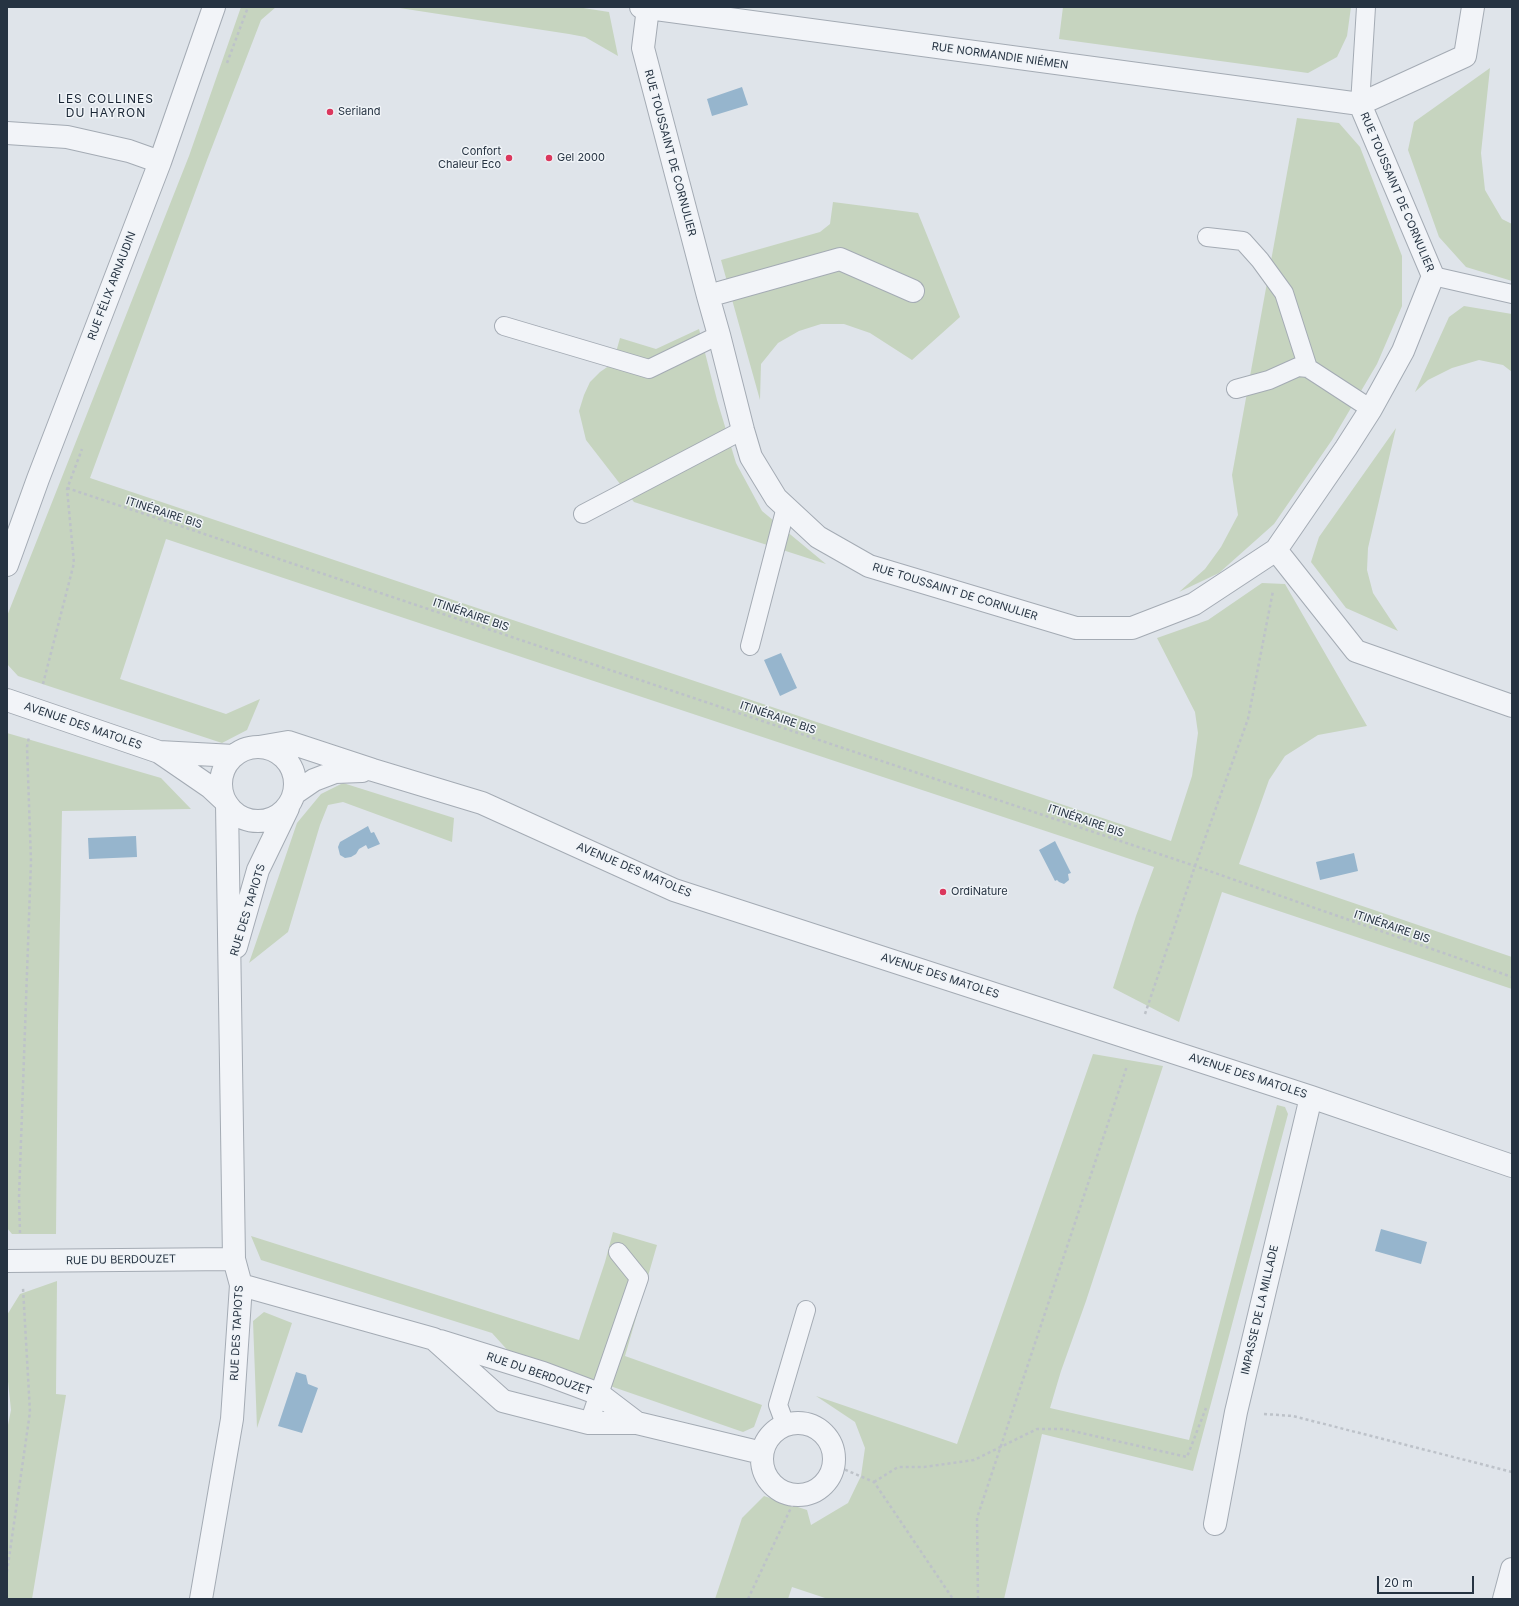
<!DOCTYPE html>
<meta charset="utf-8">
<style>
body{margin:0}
#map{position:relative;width:1519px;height:1606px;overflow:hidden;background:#dfe4ea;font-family:Inter,sans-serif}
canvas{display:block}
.frame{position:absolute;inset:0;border:8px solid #263342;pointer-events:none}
.scale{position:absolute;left:1377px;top:1576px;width:97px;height:18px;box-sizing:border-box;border:2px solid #263342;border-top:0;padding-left:5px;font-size:12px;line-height:14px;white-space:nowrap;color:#263342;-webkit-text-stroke:3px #eff3f7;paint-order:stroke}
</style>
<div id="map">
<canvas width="1519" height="1606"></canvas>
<div class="frame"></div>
<div class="scale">20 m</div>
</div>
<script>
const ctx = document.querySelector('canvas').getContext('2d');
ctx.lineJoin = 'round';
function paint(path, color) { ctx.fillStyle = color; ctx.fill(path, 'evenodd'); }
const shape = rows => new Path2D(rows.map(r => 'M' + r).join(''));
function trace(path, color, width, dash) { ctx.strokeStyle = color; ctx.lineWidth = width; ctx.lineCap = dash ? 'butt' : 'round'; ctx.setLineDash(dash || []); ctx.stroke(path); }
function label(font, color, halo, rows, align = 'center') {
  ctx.font = font + ' Inter,sans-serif'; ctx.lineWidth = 3; ctx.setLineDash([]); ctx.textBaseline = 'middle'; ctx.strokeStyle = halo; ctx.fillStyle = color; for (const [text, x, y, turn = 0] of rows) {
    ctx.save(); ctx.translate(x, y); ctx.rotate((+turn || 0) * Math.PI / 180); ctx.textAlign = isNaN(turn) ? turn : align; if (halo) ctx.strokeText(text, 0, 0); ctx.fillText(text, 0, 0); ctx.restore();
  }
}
const green = shape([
 [241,7,276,7,261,20,207,160,90,478,1171,841,1192,776,1198,733,1195,712,1157,638,1208,620,1262,583,1285,584,1367,726,1318,735,1285,756,1269,780,1239,864,1512,957,1512,989,1222,892,1179,1022,1113,988,1136,916,1154,867,166,539,120,679,226,714,260,699,247,730,222,743,18,676,7,664,7,616,189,156],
 [393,7,577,7,609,12,618,56,585,37,569,34],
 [1063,7,1351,7,1347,36,1337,57,1308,73,1059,39],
 [1490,68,1481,153,1485,190,1502,219,1512,224,1512,281,1466,267,1439,237,1408,150,1414,122],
 [1297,118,1339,123,1360,147,1402,256,1402,306,1377,364,1332,440,1274,524,1219,573,1179,592,1205,569,1221,547,1238,515,1232,475],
 [833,202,918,213,960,317,912,360,870,333,844,324,821,324,799,331,778,343,761,364,760,400,721,260,820,232,830,224],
 [1464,306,1512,314,1512,372,1503,365,1479,360,1452,368,1428,380,1415,392,1449,317],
 [699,329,717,400,736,463,762,511,826,564,634,502,586,440,579,411,584,395,590,382,600,372,613,363,620,338,656,349],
 [1396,428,1368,548,1367,570,1373,593,1398,631,1346,608,1311,562,1319,537],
 [7,733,161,778,191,809,62,811,58,1025,56,1234,12,1234,7,1228],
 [343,783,454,818,452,842,343,802,328,805,320,825,288,932,249,963,297,823,321,794],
 [1093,1054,1163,1066,1086,1301,1061,1371,1050,1408,1189,1440,1277,1105,1285,1107,1288,1114,1193,1471,1042,1434,1004,1599,828,1599,792,1587,788,1599,715,1599,742,1518,764,1496,807,1510,811,1525,848,1503,861,1476,865,1448,855,1422,816,1396,957,1444],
 [613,1232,657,1245,625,1356,762,1405,754,1427,743,1432,590,1379,511,1354,492,1333,261,1260,251,1236,579,1340,605,1262],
 [57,1281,56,1394,66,1395,32,1599,7,1599,7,1430,11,1410,7,1372,7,1315,20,1294],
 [264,1312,292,1323,257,1428,253,1321]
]);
const water = shape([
 [742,87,748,105,712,116,707,99],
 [781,653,797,688,780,696,764,660],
 [368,826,371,833,374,832,380,844,368,849,366,845,359,849,356,854,351,857,345,858,340,855,338,847,340,842],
 [136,836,137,857,89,859,88,838],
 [1055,841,1071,873,1068,874,1069,880,1064,884,1059,882,1057,880,1055,881,1039,850],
 [1354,853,1358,871,1320,880,1316,862],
 [1381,1229,1427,1242,1421,1264,1375,1251],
 [296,1372,306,1375,308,1384,318,1388,302,1433,278,1426]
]);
const path = shape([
 [227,63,248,7],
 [67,488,1195,866,1512,977],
 [43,684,74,563,67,489,82,449],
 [1145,1014,1195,866,1248,719,1273,591],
 [20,1233,19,1197,31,861,27,747,29,737],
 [1264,1414,1293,1416,1512,1472],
 [834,1465,874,1482,953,1599],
 [874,1482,898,1467,924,1467,974,1460,1037,1429,1064,1429,1187,1457,1206,1408],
 [7,1572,30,1412,23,1288],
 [748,1599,797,1495],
 [978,1599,977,1518,1127,1066]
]);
const lane = shape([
 [1360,104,1366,7],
 [1207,237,1243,241,1260,260,1284,293,1308,368],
 [1433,276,1512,294],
 [504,326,649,369,719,335],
 [1236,389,1269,380,1298,367,1308,368,1371,409],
 [583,514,743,430],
 [750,646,786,507],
 [589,1423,639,1278,618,1252],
 [785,1424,778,1405,806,1310]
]);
const street = shape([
 [641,7,1360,104],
 [648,8,643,48,708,296,719,335,743,430,751,457,776,498,818,537,869,566,1076,628,1132,628,1194,604,1276,550,1346,448,1371,409,1403,351,1433,276,1360,104],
 [1360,104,1465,56,1473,7],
 [7,133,67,137,129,151,160,162],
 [708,296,840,259,913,291],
 [1276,550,1356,651,1512,706],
 [7,565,38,479,160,162,214,7],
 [7,700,159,752,210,787,225,801],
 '221 784a37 37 0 1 1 74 0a37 37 0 1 1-74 0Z',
 [259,747,288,742,373,770,482,803,674,890,1311,1097,1512,1166],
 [159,752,234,756],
 [295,793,314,780,335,772,362,771],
 [236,947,258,870,288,808],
 [7,1261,234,1259],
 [241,1285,434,1339,503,1401,589,1423,637,1423,762,1453],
 [440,1341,543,1373,599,1394,637,1423],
 '762 1459a36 36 0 1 1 72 0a36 36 0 1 1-72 0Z',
 [1215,1524,1236,1412,1311,1097],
 [201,1599,232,1419,241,1285,234,1259,227,804],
 [1504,1599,1512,1569]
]);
const markers = [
 [330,112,4,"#db375d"],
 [509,158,4,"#db375d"],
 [549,158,4,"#db375d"],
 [943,892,4,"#db375d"]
];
const streetNames = [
 ["RUE NORMANDIE NIÉMEN",1000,56,8],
 ["RUE TOUSSAINT DE CORNULIER",670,153,75],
 ["RUE TOUSSAINT DE CORNULIER",1397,192,67],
 ["RUE FÉLIX ARNAUDIN",112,286,-69],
 ["ITINÉRAIRE BIS",164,513,18],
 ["RUE TOUSSAINT DE CORNULIER",955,592,17],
 ["ITINÉRAIRE BIS",471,615,19],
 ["ITINÉRAIRE BIS",778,718,19],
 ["AVENUE DES MATOLES",83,726,19],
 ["ITINÉRAIRE BIS",1086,821,19],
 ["AVENUE DES MATOLES",634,870,23],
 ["RUE DES TAPIOTS",248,910,-73],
 ["ITINÉRAIRE BIS",1392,927,19],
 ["AVENUE DES MATOLES",940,976,18],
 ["AVENUE DES MATOLES",1248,1076,18],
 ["RUE DU BERDOUZET",121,1260,-1],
 ["IMPASSE DE LA MILLADE",1260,1310,-77],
 ["RUE DES TAPIOTS",237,1333,-87],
 ["RUE DU BERDOUZET",539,1374,19]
];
const poiNames = [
 ["Seriland",338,112],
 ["Confort",501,152,"right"],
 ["Chaleur Eco",501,165,"right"],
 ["Gel 2000",557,158],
 ["OrdiNature",951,892]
];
const neighbourhoodNames = [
 ["LES COLLINES",106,99],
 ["DU HAYRON",106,113]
];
paint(green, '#c6d4bf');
paint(water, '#96b5cd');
trace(lane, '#a4abb4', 20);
trace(street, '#a4abb4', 24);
trace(path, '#bdc2c9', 2.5, [3, 3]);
trace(lane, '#f2f4f8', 18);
trace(street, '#f2f4f8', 22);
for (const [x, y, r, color] of markers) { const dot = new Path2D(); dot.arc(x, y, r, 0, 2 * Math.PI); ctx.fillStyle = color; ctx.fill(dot); trace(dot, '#eff3f7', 1.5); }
label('11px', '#263342', '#eff3f7', streetNames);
label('11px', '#263342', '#eff3f7', poiNames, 'left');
ctx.letterSpacing = '1px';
label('12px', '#182433', '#eff3f7', neighbourhoodNames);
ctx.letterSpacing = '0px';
</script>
